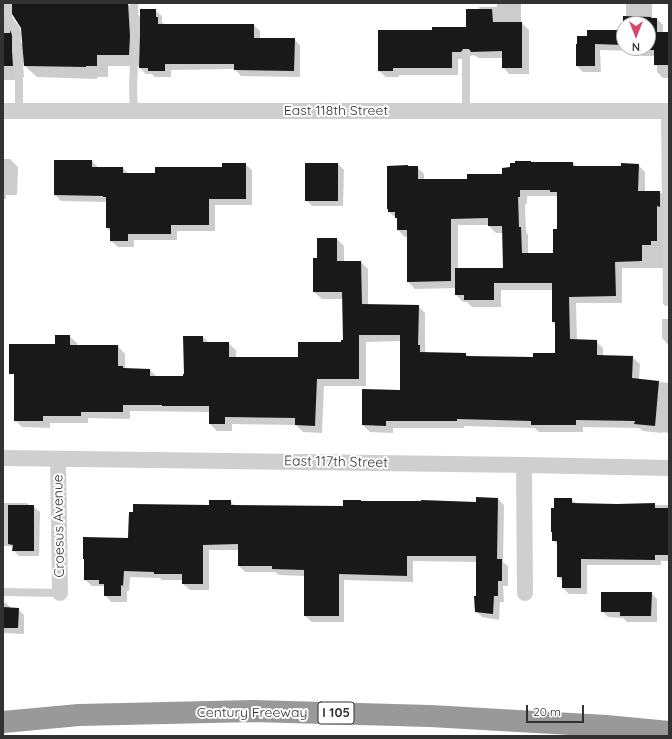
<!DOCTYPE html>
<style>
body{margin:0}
#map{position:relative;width:672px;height:739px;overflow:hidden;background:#fff;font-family:Quicksand,sans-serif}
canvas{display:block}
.frame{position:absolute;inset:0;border:4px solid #323232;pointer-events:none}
.north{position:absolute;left:616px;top:16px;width:40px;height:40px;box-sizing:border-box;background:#fff;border:1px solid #adadad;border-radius:50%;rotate:180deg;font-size:11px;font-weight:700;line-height:16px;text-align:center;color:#323232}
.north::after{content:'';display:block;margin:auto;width:14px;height:18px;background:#d9456d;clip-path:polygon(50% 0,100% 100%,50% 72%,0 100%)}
.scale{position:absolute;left:526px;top:705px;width:58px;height:18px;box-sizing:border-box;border:2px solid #323232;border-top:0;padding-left:5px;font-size:12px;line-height:14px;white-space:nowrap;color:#323232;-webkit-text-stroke:3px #fff;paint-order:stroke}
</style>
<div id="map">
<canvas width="672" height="739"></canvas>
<div class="frame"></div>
<div class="north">N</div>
<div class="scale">20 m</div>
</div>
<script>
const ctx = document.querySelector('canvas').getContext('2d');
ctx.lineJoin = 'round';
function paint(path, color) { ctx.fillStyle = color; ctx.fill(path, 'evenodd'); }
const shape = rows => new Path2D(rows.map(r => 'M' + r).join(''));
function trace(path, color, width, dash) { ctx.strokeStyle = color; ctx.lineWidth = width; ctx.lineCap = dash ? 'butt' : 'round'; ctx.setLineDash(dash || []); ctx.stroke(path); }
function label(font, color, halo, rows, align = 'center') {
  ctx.font = font + ' Quicksand,sans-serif'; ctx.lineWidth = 4; ctx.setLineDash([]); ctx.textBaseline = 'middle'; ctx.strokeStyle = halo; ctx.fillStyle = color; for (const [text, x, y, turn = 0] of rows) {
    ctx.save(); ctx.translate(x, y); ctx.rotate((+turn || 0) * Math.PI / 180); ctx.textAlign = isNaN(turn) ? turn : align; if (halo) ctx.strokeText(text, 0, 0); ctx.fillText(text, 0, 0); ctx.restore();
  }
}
const shadow = shape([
 [3,3,99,3,128,4,141,18,155,10,162,16,162,22,164,25,254,25,260,31,260,39,294,39,300,45,300,77,241,76,235,69,171,70,171,77,155,77,152,74,146,74,140,68,140,66,108,66,108,77,97,77,97,79,37,77,25,66,24,52,23,52,23,63,24,77,21,77,21,80,3,80],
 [12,12,22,28,24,46,13,31,12,23],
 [497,3,521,3,521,23,522,23,529,30,529,74,509,74,503,67,503,58,479,58,476,56,473,55,470,56,468,58,458,59,458,75,399,75,399,77,386,77,379,71,433,31,467,28,479,10,479,7,497,7],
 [626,3,652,3,652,17,654,19,657,19,663,25,663,33,669,33,669,78,663,78,657,72,657,66,655,64,655,56,642,56,637,51,600,50,601,72,583,72,577,66,577,45,624,31,624,27,624,48,648,48,648,24,624,24,626,18],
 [3,159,10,159,18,167,17,195,6,195,6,199,3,199],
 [92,161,98,167,123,168,129,174,156,174,223,168,245,164,252,170,252,205,215,205,215,231,177,231,177,240,134,240,134,247,118,247,111,241,111,232,107,228,107,202,61,201,55,195],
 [573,163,577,167,622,167,638,165,645,172,645,192,660,192,667,199,668,268,622,268,622,303,576,303,577,340,596,341,603,348,603,356,632,357,640,364,639,380,669,383,669,433,662,432,662,433,643,431,639,428,583,427,583,432,539,432,535,428,464,426,464,428,393,428,393,433,370,432,363,425,363,390,401,391,401,341,366,342,366,386,324,386,322,433,303,432,296,425,232,424,232,431,217,431,210,424,210,412,130,411,130,419,88,418,88,423,50,423,50,428,22,427,15,420,56,345,69,336,77,343,77,346,118,346,125,354,125,369,150,370,157,377,184,377,185,375,184,337,203,337,209,343,228,343,236,350,236,358,299,358,342,343,344,341,343,299,322,299,314,292,318,259,337,239,344,246,344,262,361,262,368,269,368,305,418,306,425,313,425,351,427,353,466,354,469,357,534,358,556,354,556,325,553,322,553,290,501,290,501,307,472,307,467,302,463,302,456,295,456,288,415,289,408,282,408,237,405,237,398,230,398,219,397,219,389,212,388,209,388,167,417,167,424,174,424,180,468,180],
 [527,196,556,196,558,199,558,230,554,254,528,254,528,235,526,232,525,204,527,204],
 [458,225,489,225,489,226,496,233,503,233,504,269,458,269],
 [338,164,344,170,343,206,312,206,306,200],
 [662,319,669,319,669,346,662,338],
 [498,499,504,505,503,562,508,566,508,586,503,586,504,602,500,602,499,620,482,617,476,611,477,597,477,562,413,561,413,582,344,580,344,622,312,622,305,616,305,576,279,575,275,572,245,572,239,566,239,550,209,550,209,590,190,590,183,584,183,580,162,580,160,578,130,577,129,591,127,591,127,602,111,602,105,595,105,588,103,586,92,586,85,580,129,539,210,506,230,501,235,506,344,507,477,503],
 [571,499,577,504,669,505,669,561,661,561,661,565,587,565,587,594,569,594,563,588,563,581,558,577,558,545,553,540],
 [3,503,27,503,30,506,33,506,40,512,39,556,19,556,13,550,13,548,11,546,3,546],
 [651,593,657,599,657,622,627,622,623,618,608,617,602,611],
 [3,603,6,603,12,609,18,609,24,615,24,634,3,633]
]);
const building = shape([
 [12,3,128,3,130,36,129,55,97,55,97,66,86,66,86,67,24,66,21,28,12,14],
 [140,9,156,9,156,17,158,17,158,24,254,24,254,38,295,38,294,71,234,70,234,64,165,64,165,71,148,71,148,68,139,68,140,36],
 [466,9,492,9,493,22,522,22,522,68,502,68,502,51,471,52,469,49,463,49,461,52,452,52,452,68,393,68,393,71,378,71,378,30,432,30,432,27,466,27],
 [623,16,651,17,651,18,657,18,657,32,669,32,669,65,654,65,654,50,635,50,635,48,648,48,648,24,624,24,624,45,595,44,595,66,576,66,576,44,577,44,577,36,587,36,587,30,623,30],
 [10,30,12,35,12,51,13,66,3,66,3,33,10,33],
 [54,160,92,160,92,167,123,167,123,173,155,173,155,167,222,167,222,163,246,163,246,199,209,199,209,225,171,225,171,234,128,234,128,241,110,241,110,228,106,228,106,197,103,197,103,196,54,195],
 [515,161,531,161,531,162,573,162,573,166,621,166,621,163,639,164,638,191,660,191,660,207,657,206,657,241,651,241,651,245,642,245,642,261,615,262,616,296,569,297,570,339,597,340,597,355,633,356,632,378,659,381,655,426,634,424,635,421,576,420,576,425,531,425,531,421,457,419,457,421,386,421,386,426,362,425,362,389,400,390,400,335,359,335,359,379,317,379,315,426,295,425,295,418,225,417,225,424,209,424,209,406,162,406,162,405,123,405,123,412,81,412,81,416,43,416,43,421,14,421,14,374,9,374,9,344,55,344,55,335,70,335,70,345,118,345,118,366,123,366,123,368,150,369,150,376,183,376,183,374,184,374,183,336,203,336,203,342,229,342,229,357,298,357,298,342,341,342,341,340,343,340,342,292,313,292,313,258,317,258,317,238,337,238,337,261,361,261,362,304,419,305,418,345,420,345,420,352,466,353,466,356,533,357,533,353,555,353,555,322,552,322,552,283,494,283,494,300,464,300,464,295,455,295,455,268,503,268,502,226,488,226,488,218,451,219,451,281,407,282,407,230,397,230,397,218,395,218,395,212,388,212,388,209,387,209,387,166,408,165,408,166,418,166,418,179,467,179,467,174,502,174,502,168,510,167,510,163,515,163],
 [520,190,550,190,550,192,557,192,557,229,553,229,553,253,522,253,521,227,519,227,518,197,520,197],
 [305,163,338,163,338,201,305,201],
 [476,497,498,498,497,559,502,559,502,581,498,581,498,596,494,596,493,614,475,612,474,596,476,596,476,556,407,556,407,576,339,574,339,616,304,616,304,570,272,569,272,566,238,566,238,544,203,545,203,584,182,584,182,574,154,574,154,572,124,571,123,586,121,585,121,596,104,596,104,584,99,584,99,580,84,580,84,559,83,559,83,537,128,538,129,512,133,512,133,504,209,505,209,500,231,500,231,505,343,506,343,500,361,500,361,501,421,501,421,500,476,502],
 [554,498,572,498,572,503,617,504,655,503,655,508,669,508,669,555,655,555,655,560,581,559,581,588,562,588,562,577,557,577,557,541,552,541,552,532,551,532,551,508,554,508],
 [8,505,34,505,34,551,12,551,13,545,8,544],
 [601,592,652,592,651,616,620,616,620,612,601,612],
 [3,607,19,608,18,628,3,628]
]);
const lane = shape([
 [6,3,6,11,7,16,10,21,16,29,17,34,17,51,19,68,19,111],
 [134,111,133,88,135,36,134,3],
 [466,111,466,54],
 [665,111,667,302],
 [3,592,60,593]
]);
const street = shape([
 [3,111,669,111],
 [3,458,524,465,669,468],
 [58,459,60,593],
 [524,465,525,593]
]);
const highway = shape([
 [3,722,79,715,253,711,430,716,606,726,669,732]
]);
const shields = [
 [336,713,36]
];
const shieldNames = [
 ["I 105",336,713]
];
const streetNames = [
 ["East 118th Street",336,111],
 ["East 117th Street",336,462,1],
 ["Croesus Avenue",59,526,-91],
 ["Century Freeway",252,713]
];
paint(shadow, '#0003');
paint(building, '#191919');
trace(lane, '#cfcfcf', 8);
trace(street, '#cfcfcf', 16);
trace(highway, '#999', 22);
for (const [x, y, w] of shields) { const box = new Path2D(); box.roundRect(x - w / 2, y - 11, w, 22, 3); ctx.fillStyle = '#fff'; ctx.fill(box); trace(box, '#323232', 1); }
label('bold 13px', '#323232', null, shieldNames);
label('14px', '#323232', '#fff', streetNames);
</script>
